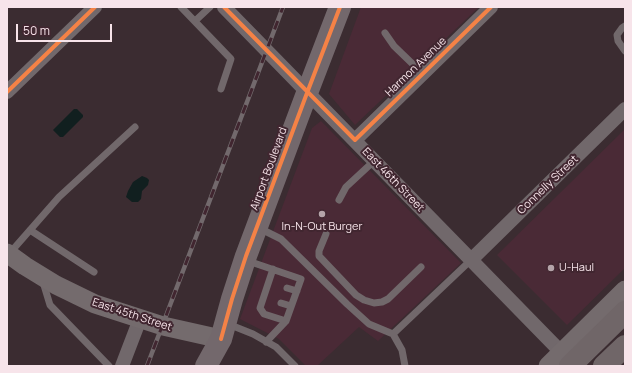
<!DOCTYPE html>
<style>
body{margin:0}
#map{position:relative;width:632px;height:373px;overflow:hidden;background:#3b2c31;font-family:Manrope,sans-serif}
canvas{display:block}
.frame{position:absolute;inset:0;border:8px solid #f7e4ea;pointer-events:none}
.scale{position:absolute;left:16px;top:24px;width:96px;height:18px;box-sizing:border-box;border:2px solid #f7e4ea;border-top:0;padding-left:5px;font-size:12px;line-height:14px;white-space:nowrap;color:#f7e4ea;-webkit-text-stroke:3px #412630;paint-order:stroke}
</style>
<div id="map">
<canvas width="632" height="373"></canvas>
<div class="frame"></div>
<div class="scale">50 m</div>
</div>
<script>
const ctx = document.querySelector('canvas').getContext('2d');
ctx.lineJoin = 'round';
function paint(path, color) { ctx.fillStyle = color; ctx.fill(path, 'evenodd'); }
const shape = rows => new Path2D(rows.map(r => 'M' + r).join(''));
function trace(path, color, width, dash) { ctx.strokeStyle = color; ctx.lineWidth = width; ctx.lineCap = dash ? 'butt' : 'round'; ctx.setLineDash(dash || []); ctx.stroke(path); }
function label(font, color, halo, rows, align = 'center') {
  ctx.font = font + ' Manrope,sans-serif'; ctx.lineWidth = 4; ctx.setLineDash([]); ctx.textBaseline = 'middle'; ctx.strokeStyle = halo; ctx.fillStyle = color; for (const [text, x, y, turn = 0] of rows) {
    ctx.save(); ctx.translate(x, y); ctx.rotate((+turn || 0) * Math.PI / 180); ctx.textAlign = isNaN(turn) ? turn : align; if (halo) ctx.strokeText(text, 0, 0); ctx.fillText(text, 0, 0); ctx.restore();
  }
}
const built = shape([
 [361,7,479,7,355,125,329,94],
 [321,121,461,263,378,341,359,327,317,366,306,366,279,339,240,319,312,128],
 [625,129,625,268,567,325,497,255]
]);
const water = shape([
 [74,109,77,109,83,115,83,117,63,137,60,137,53,130],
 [142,176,147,178,149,180,148,185,142,191,141,199,138,202,132,202,126,197,128,191,133,182]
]);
const service = shape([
 [181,7,231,59,221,89],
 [195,21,210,7],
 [625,26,622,28,617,35,618,41,625,51],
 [385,33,394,46,422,73],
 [339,200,346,187,374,161],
 [259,228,281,239,347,304,369,324,393,334,402,350,405,366],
 [30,230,94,272],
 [326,234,319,251,319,256,356,295,364,300,374,303,382,302,388,299,421,267],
 [9,254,59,197,135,127],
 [248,261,301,279,286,321,266,342],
 [273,269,260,308,264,314,286,321],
 [43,282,50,305,109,366],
 [287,288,297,291],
 [281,303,291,306],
 [228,324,253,334,276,347,295,366],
 [393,334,471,260]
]);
const minor = shape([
 [224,7,561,352],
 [7,92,95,7],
 [355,140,491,7],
 [471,260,625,109],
 [122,366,140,319]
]);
const secondary = shape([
 [7,253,25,266,56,285,95,304,163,326,221,339],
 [548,366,625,290]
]);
const primary = shape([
 [206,366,221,339,232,299,246,256,307,93,340,7]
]);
const motorway = shape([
 [570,366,625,312],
 [604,366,625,346]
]);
const rail = shape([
 [147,366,283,7]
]);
const cycleway = shape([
 [224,7,355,140,491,7],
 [7,92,95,7],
 [221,339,232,299,246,256,307,93,340,7]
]);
const markers = [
 [322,214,4,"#b5a4a9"],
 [551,268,4,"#b5a4a9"]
];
const streetNames = [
 ["Harmon Avenue",416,67,-44],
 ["Airport Boulevard",269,169,-70],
 ["East 46th Street",393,180,46],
 ["Connelly Street",548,185,-44],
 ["East 45th Street",132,315,18]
];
const poiNames = [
 ["In-N-Out Burger",322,227],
 ["U-Haul",559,268,"left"]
];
paint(built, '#4a2a36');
paint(water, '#111f1f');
trace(service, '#71686b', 7);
trace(minor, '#71686b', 14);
trace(secondary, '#746b6d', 19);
trace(primary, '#73686c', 22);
trace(motorway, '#706668', 22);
trace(rail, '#72696c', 4.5);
trace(rail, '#412630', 3, [9]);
trace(cycleway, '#f48246', 4);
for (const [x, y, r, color] of markers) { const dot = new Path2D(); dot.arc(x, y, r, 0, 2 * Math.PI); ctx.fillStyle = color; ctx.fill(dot); trace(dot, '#412630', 1.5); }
label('11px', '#f7e4ea', '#412630', streetNames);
label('11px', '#f7e4ea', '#412630', poiNames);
</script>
